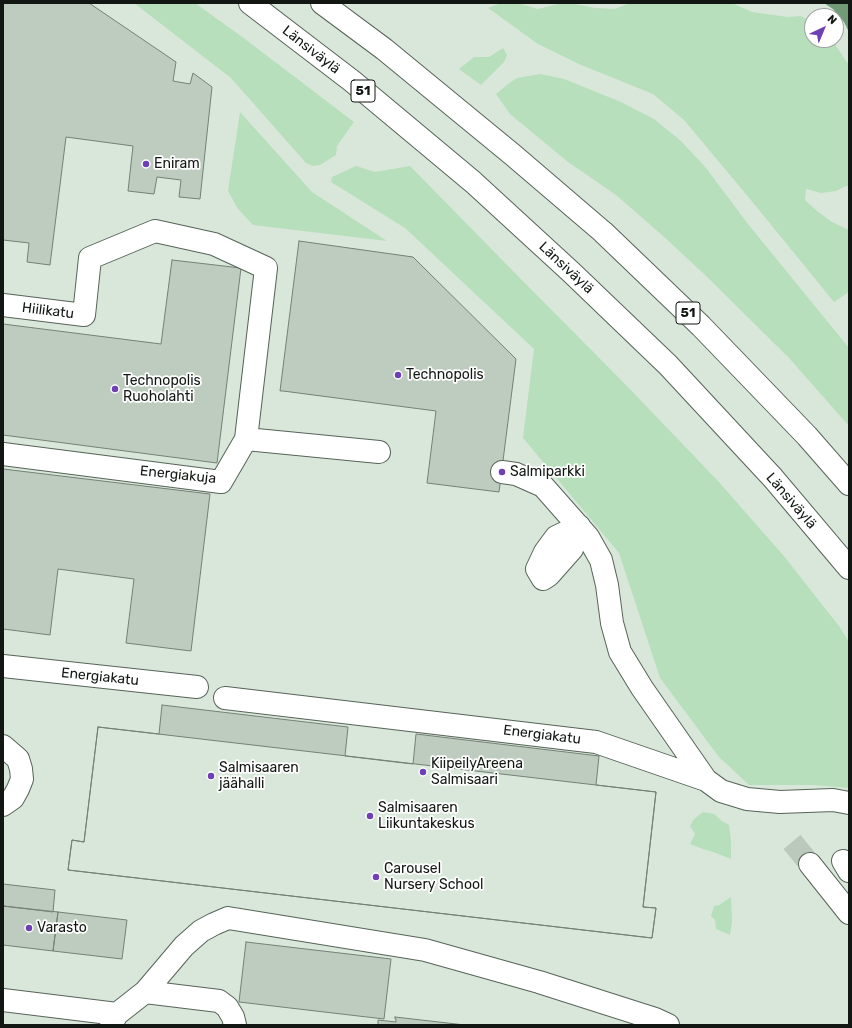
<!DOCTYPE html>
<meta charset="utf-8">
<style>
body{margin:0}
#map{position:relative;width:852px;height:1028px;overflow:hidden;background:#d9e7da;font-family:Rubik,sans-serif}
canvas{display:block}
.frame{position:absolute;inset:0;border:4px solid #121713;pointer-events:none}
.north{position:absolute;left:804px;top:8px;width:40px;height:40px;box-sizing:border-box;background:#fff;border:1px solid #a0a2a1;border-radius:50%;rotate:44deg;font-size:11px;font-weight:700;line-height:16px;text-align:center;color:#121713}
.north::after{content:'';display:block;margin:auto;width:14px;height:18px;background:#6f3fb6;clip-path:polygon(50% 0,100% 100%,50% 72%,0 100%)}
</style>
<div id="map">
<canvas width="852" height="1028"></canvas>
<div class="frame"></div>
<div class="north">N</div>
</div>
<script>
const ctx = document.querySelector('canvas').getContext('2d');
ctx.lineJoin = 'round';
function paint(path, color) { ctx.fillStyle = color; ctx.fill(path, 'evenodd'); }
const shape = rows => new Path2D(rows.map(r => 'M' + r).join(''));
function trace(path, color, width, dash) { ctx.strokeStyle = color; ctx.lineWidth = width; ctx.lineCap = dash ? 'butt' : 'round'; ctx.setLineDash(dash || []); ctx.stroke(path); }
function label(font, color, halo, rows, align = 'center') {
  ctx.font = font + ' Rubik,sans-serif'; ctx.lineWidth = 3.5; ctx.setLineDash([]); ctx.textBaseline = 'middle'; ctx.strokeStyle = halo; ctx.fillStyle = color; for (const [text, x, y, turn = 0] of rows) {
    ctx.save(); ctx.translate(x, y); ctx.rotate((+turn || 0) * Math.PI / 180); ctx.textAlign = isNaN(turn) ? turn : align; if (halo) ctx.strokeText(text, 0, 0); ctx.fillText(text, 0, 0); ctx.restore();
  }
}
const green = shape([
 [134,3,195,3,245,39,354,122,337,146,336,155,320,165,313,166,306,163,231,78],
 [501,3,517,3,538,9,562,3,570,3,595,8,615,9,630,3,732,3,752,12,788,17,800,16,812,21,812,40,832,40,849,65,849,186,846,186,836,191,821,193,806,189,805,200,817,211,832,222,849,230,849,292,834,302,750,199,684,120,653,94,581,65,538,44,488,8],
 [503,48,507,55,504,62,481,85,459,69,474,57,489,57],
 [540,74,564,79,621,102,654,119,681,141,706,168,748,224,849,348,849,426,789,358,704,274,662,235,616,195,568,162,510,114,496,94,508,84,517,78],
 [240,112,312,192,387,241,253,225,238,209,228,191],
 [356,166,375,172,410,166,510,268,626,385,718,481,783,555,839,626,849,642,849,788,814,785,749,785,719,757,660,678,619,553,523,438,534,349,405,228,331,182,332,177],
 [703,812,714,814,722,821,729,825,731,842,731,859,716,853,700,848,690,844,695,834,690,826,694,819],
 [731,897,732,922,730,935,716,929,715,920,711,916,714,906,719,905]
]);
const water = shape([
 [824,3,849,3,849,32,844,22,833,9]
]);
const building = shape([
 [3,3,89,3,176,62,173,81,190,84,193,73,212,87,200,199,179,197,181,180,157,177,154,194,128,191,133,146,66,137,50,265,27,262,29,243,3,240,3,3],
 [299,241,413,257,516,359,499,492,427,483,436,411,283,391,280,391,299,241],
 [172,260,241,268,217,463,3,435,3,324,161,344,172,260],
 [3,469,210,494,191,651,126,643,134,579,58,569,50,635,3,629,3,469],
 [162,705,348,727,345,756,404,763,413,764,416,734,599,756,596,785,656,792,643,907,656,908,652,938,68,870,72,840,84,842,98,727,159,734,162,705],
 [98,727,656,792,643,907,656,908,652,938,68,870,72,840,84,842,98,727],
 [3,884,55,890,53,912,3,906,3,884],
 [3,906,58,912,53,951,3,945,3,906],
 [58,912,127,920,122,959,53,951,58,912],
 [246,942,391,959,384,1019,239,1002,246,942],
 [395,1017,465,1025,378,1025,378,1020,396,1022,396,1019,395,1019,395,1017]
]);
const minorTunnel = shape([
 [792,842,810,864]
]);
const minor = shape([
 [3,305,84,315,90,258,155,231,214,244,266,268,246,439],
 [3,454,221,482,246,439,379,452],
 [502,472,516,474,543,486,588,537,601,560,607,585,612,623,620,652,642,688,706,780],
 [579,526,572,549,549,575,543,579,537,569,545,552,556,537,579,526],
 [3,666,197,687],
 [225,698,596,742,706,780,721,791,747,799,780,802,833,800,849,803],
 [3,746,18,759,21,769,22,779,18,789,13,798,3,805],
 [843,861,849,871],
 [810,864,849,913],
 [145,992,219,1001,227,1007,233,1017,235,1025],
 [3,1000,117,1014],
 [111,1025,117,1014,145,992,184,946,201,931,214,924,228,918,425,950,539,982,655,1019,668,1025]
]);
const highway = shape([
 [250,3,352,81,473,182,571,272,668,365,773,478,849,568],
 [322,3,384,49,513,155,603,232,701,326,807,436,849,484]
]);
const markers = [
 [146,164,4,"#6f3fb6"],
 [398,375,4,"#6f3fb6"],
 [115,389,4,"#6f3fb6"],
 [502,472,4,"#6f3fb6"],
 [423,772,4,"#6f3fb6"],
 [211,776,4,"#6f3fb6"],
 [370,816,4,"#6f3fb6"],
 [376,877,4,"#6f3fb6"],
 [29,928,4,"#6f3fb6"]
];
const shields = [
 [363,91,24],
 [688,313,24]
];
const shieldNames = [
 ["51",363,91],
 ["51",688,313]
];
const streetNames = [
 ["Länsiväylä",311,50,38],
 ["Länsiväylä",566,268,43],
 ["Hiilikatu",48,311,7],
 ["Energiakuja",178,475,6],
 ["Länsiväylä",791,501,49],
 ["Energiakatu",100,677,6],
 ["Energiakatu",542,735,7]
];
const poiNames = [
 ["Eniram",154,164],
 ["Technopolis",406,375],
 ["Technopolis",123,381],
 ["Ruoholahti",123,397],
 ["Salmiparkki",510,472],
 ["KiipeilyAreena",431,764],
 ["Salmisaari",431,780],
 ["Salmisaaren",219,768],
 ["jäähalli",219,784],
 ["Salmisaaren",378,808],
 ["Liikuntakeskus",378,824],
 ["Carousel",384,869],
 ["Nursery School",384,885],
 ["Varasto",37,928]
];
paint(green, '#b7dfbb');
paint(water, '#719a76');
paint(building, '#becbbf');
trace(building, '#748075', 1);
trace(minorTunnel, '#bbc8bc', 22, [22, 11]);
trace(minor, '#576359', 24);
trace(highway, '#576359', 24);
trace(minor, '#fff', 22);
trace(highway, '#fff', 22);
for (const [x, y, r, color] of markers) { const dot = new Path2D(); dot.arc(x, y, r, 0, 2 * Math.PI); ctx.fillStyle = color; ctx.fill(dot); trace(dot, '#fff', 1.5); }
for (const [x, y, w] of shields) { const box = new Path2D(); box.roundRect(x - w / 2, y - 11, w, 22, 3); ctx.fillStyle = '#fff'; ctx.fill(box); trace(box, '#121713', 1); }
label('bold 13px', '#121713', null, shieldNames);
label('14px', '#121713', '#fff', streetNames);
label('14px', '#121713', '#fff', poiNames, 'left');
</script>
